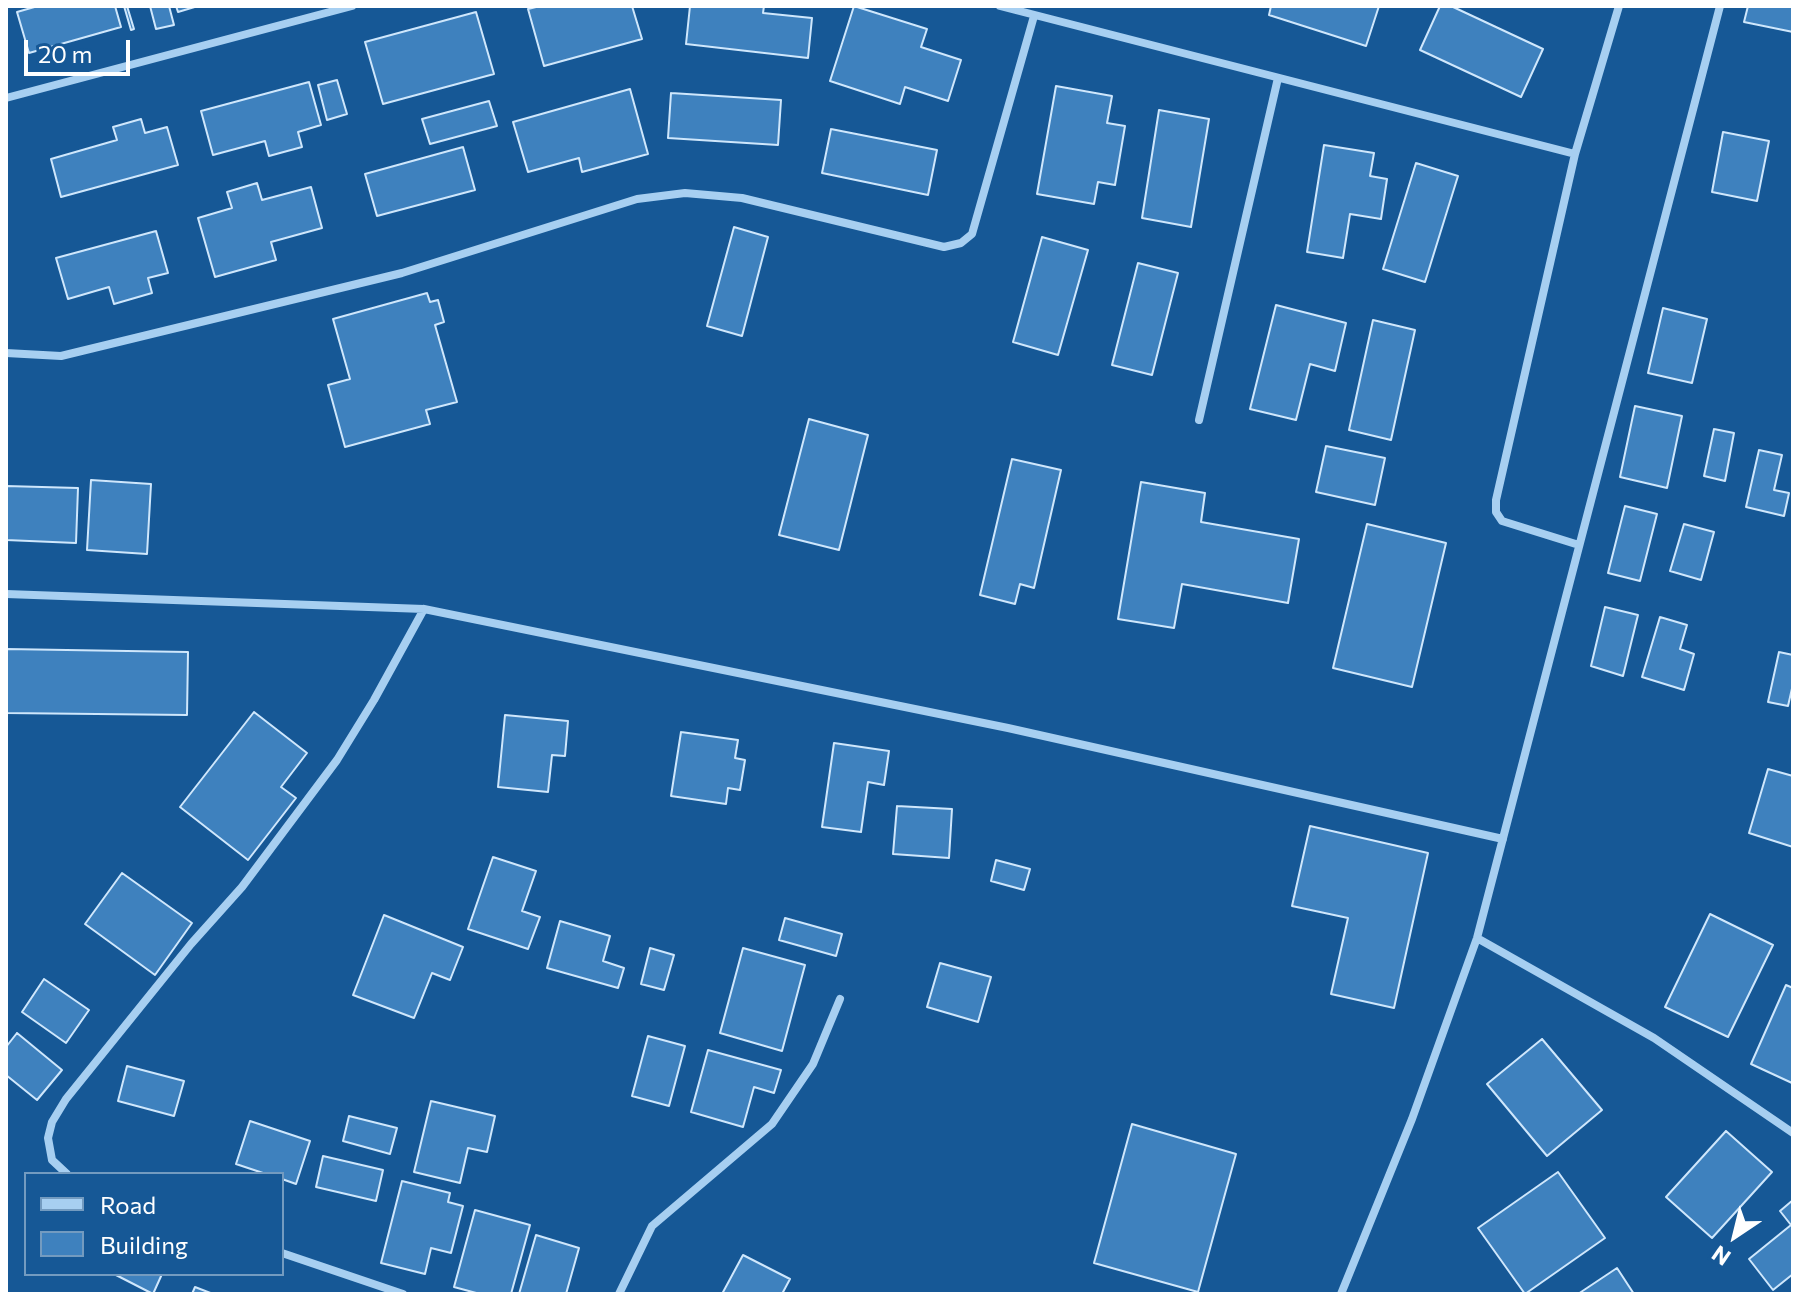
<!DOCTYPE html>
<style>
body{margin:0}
#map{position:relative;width:1799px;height:1300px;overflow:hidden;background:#165896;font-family:Commissioner,sans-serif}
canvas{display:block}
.frame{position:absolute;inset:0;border:8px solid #fff;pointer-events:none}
.legend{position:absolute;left:24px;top:1172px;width:260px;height:104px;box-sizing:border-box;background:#165896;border:2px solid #739bc0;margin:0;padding:10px 14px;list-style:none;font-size:24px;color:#fff}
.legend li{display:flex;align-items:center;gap:16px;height:40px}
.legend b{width:40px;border:2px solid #739bc0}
.north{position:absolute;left:1695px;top:1196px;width:80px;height:80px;-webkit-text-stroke:6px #165896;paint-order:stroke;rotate:215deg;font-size:22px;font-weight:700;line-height:32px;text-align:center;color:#fff}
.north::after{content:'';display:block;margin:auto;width:28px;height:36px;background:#fff;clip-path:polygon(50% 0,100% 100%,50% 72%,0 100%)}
.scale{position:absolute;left:24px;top:40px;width:106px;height:36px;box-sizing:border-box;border:4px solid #fff;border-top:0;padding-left:10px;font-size:24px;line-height:28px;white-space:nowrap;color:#fff;-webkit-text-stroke:6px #165896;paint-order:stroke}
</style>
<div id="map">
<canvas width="1799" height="1300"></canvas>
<div class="frame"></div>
<ul class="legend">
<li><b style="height:10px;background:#a7cff1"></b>Road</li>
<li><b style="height:22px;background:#3e81be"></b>Building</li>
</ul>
<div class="north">N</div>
<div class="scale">20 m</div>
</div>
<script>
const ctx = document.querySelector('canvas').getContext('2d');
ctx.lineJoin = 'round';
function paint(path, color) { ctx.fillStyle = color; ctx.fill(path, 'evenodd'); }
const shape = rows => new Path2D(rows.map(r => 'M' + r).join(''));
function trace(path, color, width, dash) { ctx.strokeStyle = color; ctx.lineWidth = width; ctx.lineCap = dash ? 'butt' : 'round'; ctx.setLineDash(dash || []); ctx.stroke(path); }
const building = shape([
 [38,6,115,6,121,27,29,53,17,12,38,6],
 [124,6,127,6,134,29,131,30,124,6],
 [150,6,169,6,174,25,156,29,150,6],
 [176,6,198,6,178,12,176,6],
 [540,6,632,6,642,39,544,66,528,9,540,6],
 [690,6,764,6,763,13,812,18,808,58,686,44,690,6],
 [854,6,927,29,921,47,961,60,948,101,905,87,900,104,830,81,854,6],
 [1271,6,1379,6,1366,46,1269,15,1271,6],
 [1440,6,1451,6,1543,49,1521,97,1420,50,1440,6],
 [1748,6,1793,6,1793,32,1744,22,1748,6],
 [476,12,494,74,383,104,365,42,476,12],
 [337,80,347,114,327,120,318,85,337,80],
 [309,82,321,125,298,132,302,147,269,156,265,141,213,155,201,111,309,82],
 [1056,86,1112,96,1107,123,1125,126,1115,185,1098,182,1094,204,1037,194,1056,86],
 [630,89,648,154,582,172,579,158,528,172,513,122,630,89],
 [671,93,781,100,778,145,668,138,671,93],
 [489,101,497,126,430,144,422,119,489,101],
 [1159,110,1209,119,1191,227,1142,218,1159,110],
 [141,119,145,133,167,127,178,165,61,197,51,159,117,140,113,127,141,119],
 [831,129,937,150,928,195,822,173,831,129],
 [1723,132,1769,141,1757,201,1712,192,1723,132],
 [1324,145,1374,153,1370,176,1387,179,1381,219,1350,214,1343,258,1307,252,1324,145],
 [463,147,475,190,377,216,365,174,463,147],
 [1416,163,1458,176,1425,282,1383,269,1416,163],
 [257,183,262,200,311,187,322,228,271,242,276,260,215,277,198,218,232,208,227,192,257,183],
 [734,227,768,237,742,336,707,326,734,227],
 [156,231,168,273,148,278,152,293,114,304,109,287,68,299,56,258,156,231],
 [1042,237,1088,250,1058,355,1013,342,1042,237],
 [1138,263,1178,273,1152,375,1112,365,1138,263],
 [427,293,430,302,438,300,444,322,435,325,457,402,426,410,430,424,345,447,328,385,350,379,333,319,427,293],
 [1276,305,1346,323,1335,371,1310,364,1296,420,1250,409,1276,305],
 [1663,308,1707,319,1692,383,1648,373,1663,308],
 [1373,320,1415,330,1391,440,1349,430,1373,320],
 [1635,406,1682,416,1667,488,1620,477,1635,406],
 [809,419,868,435,839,550,779,535,809,419],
 [1714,429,1734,433,1725,481,1704,476,1714,429],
 [1326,446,1385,458,1375,505,1316,492,1326,446],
 [1759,450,1782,455,1774,490,1789,493,1784,516,1746,507,1759,450],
 [1012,459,1061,470,1034,588,1020,584,1015,604,980,595,1012,459],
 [91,480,151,484,147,554,87,550,91,480],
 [1141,482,1205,493,1201,522,1299,539,1288,603,1182,584,1174,628,1118,619,1141,482],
 [6,486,78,488,76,543,6,540,6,486],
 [1625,506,1657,514,1640,581,1608,573,1625,506],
 [1367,524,1446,543,1412,687,1333,668,1367,524],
 [1684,524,1714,532,1701,580,1670,571,1684,524],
 [1605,607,1638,615,1623,676,1591,666,1605,607],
 [1660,617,1687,625,1680,649,1694,654,1684,690,1642,677,1660,617],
 [6,649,188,652,187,715,6,713,6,649],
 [1779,652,1793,655,1793,684,1788,706,1768,702,1779,652],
 [254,712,307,753,281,787,296,798,248,860,180,807,254,712],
 [505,715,568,721,565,756,552,755,548,792,498,787,505,715],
 [681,732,738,740,735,758,745,760,740,790,728,788,726,804,671,796,681,732],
 [834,743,889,751,884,785,868,782,861,832,822,827,834,743],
 [1768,769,1793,776,1793,847,1749,833,1768,769],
 [897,806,952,809,949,858,893,854,897,806],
 [1310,826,1428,853,1394,1008,1331,994,1348,918,1292,906,1310,826],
 [493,857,536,871,522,911,540,917,528,949,468,929,493,857],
 [996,860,1030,869,1024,890,991,881,996,860],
 [122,873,192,923,155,975,85,924,122,873],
 [1710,914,1773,945,1728,1037,1665,1007,1710,914],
 [384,915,463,947,450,980,432,973,414,1018,353,995,384,915],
 [785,918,842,934,836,956,779,940,785,918],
 [560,921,610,936,603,961,624,968,618,988,547,968,560,921],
 [650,948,674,955,664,990,641,984,650,948],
 [743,948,805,965,782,1051,720,1033,743,948],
 [940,963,991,977,978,1022,927,1007,940,963],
 [44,979,89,1010,66,1043,22,1012,44,979],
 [1786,985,1793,988,1792,1083,1751,1064,1786,985],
 [17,1033,62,1070,37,1100,6,1075,6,1047,17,1033],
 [648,1036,685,1046,669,1106,632,1096,648,1036],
 [1542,1039,1602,1110,1547,1156,1487,1084,1542,1039],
 [708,1050,781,1070,774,1093,754,1087,743,1127,691,1112,708,1050],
 [127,1066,184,1081,174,1116,118,1101,127,1066],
 [431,1101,495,1116,487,1152,468,1148,460,1183,414,1172,431,1101],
 [349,1116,397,1128,390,1154,343,1141,349,1116],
 [250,1121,310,1141,296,1184,282,1179,282,1174,266,1174,236,1164,250,1121],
 [1132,1124,1236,1154,1198,1292,1094,1263,1132,1124],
 [1726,1131,1772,1172,1712,1238,1666,1197,1726,1131],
 [323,1156,383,1170,376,1201,316,1187,323,1156],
 [1558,1172,1605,1238,1525,1294,1478,1228,1558,1172],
 [402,1181,450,1193,448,1202,463,1206,451,1253,431,1248,425,1274,381,1263,402,1181],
 [1793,1200,1793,1274,1773,1290,1749,1259,1791,1225,1780,1211,1793,1200],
 [475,1210,530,1225,511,1294,480,1294,454,1287,475,1210],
 [536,1235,579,1248,566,1294,519,1294,536,1235],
 [743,1255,790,1279,782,1294,722,1294,743,1255],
 [1617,1268,1634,1294,1578,1294,1617,1268],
 [114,1274,162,1274,153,1294,114,1274],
 [195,1287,213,1294,192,1294,195,1287]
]);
const street = shape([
 [1000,6,1575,154],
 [6,98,352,6],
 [6,353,61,356,402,273,637,199,685,193,742,198,944,247,961,243,972,234,1034,16],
 [1199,420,1278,78],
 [1579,545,1502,521,1496,512,1496,500,1575,154,1619,6],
 [6,594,424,609,1008,728,1503,839],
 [1477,938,1654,1038,1793,1133],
 [67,1174,52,1160,48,1138,52,1122,66,1099,191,944,242,887,337,760,374,700,424,609],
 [282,1253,403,1294],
 [619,1294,652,1226,772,1124,813,1064,840,999],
 [1341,1294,1412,1119,1477,938,1720,6]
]);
paint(building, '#3e81be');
trace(building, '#cfe7fc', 2);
trace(street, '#a7cff1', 8);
</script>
